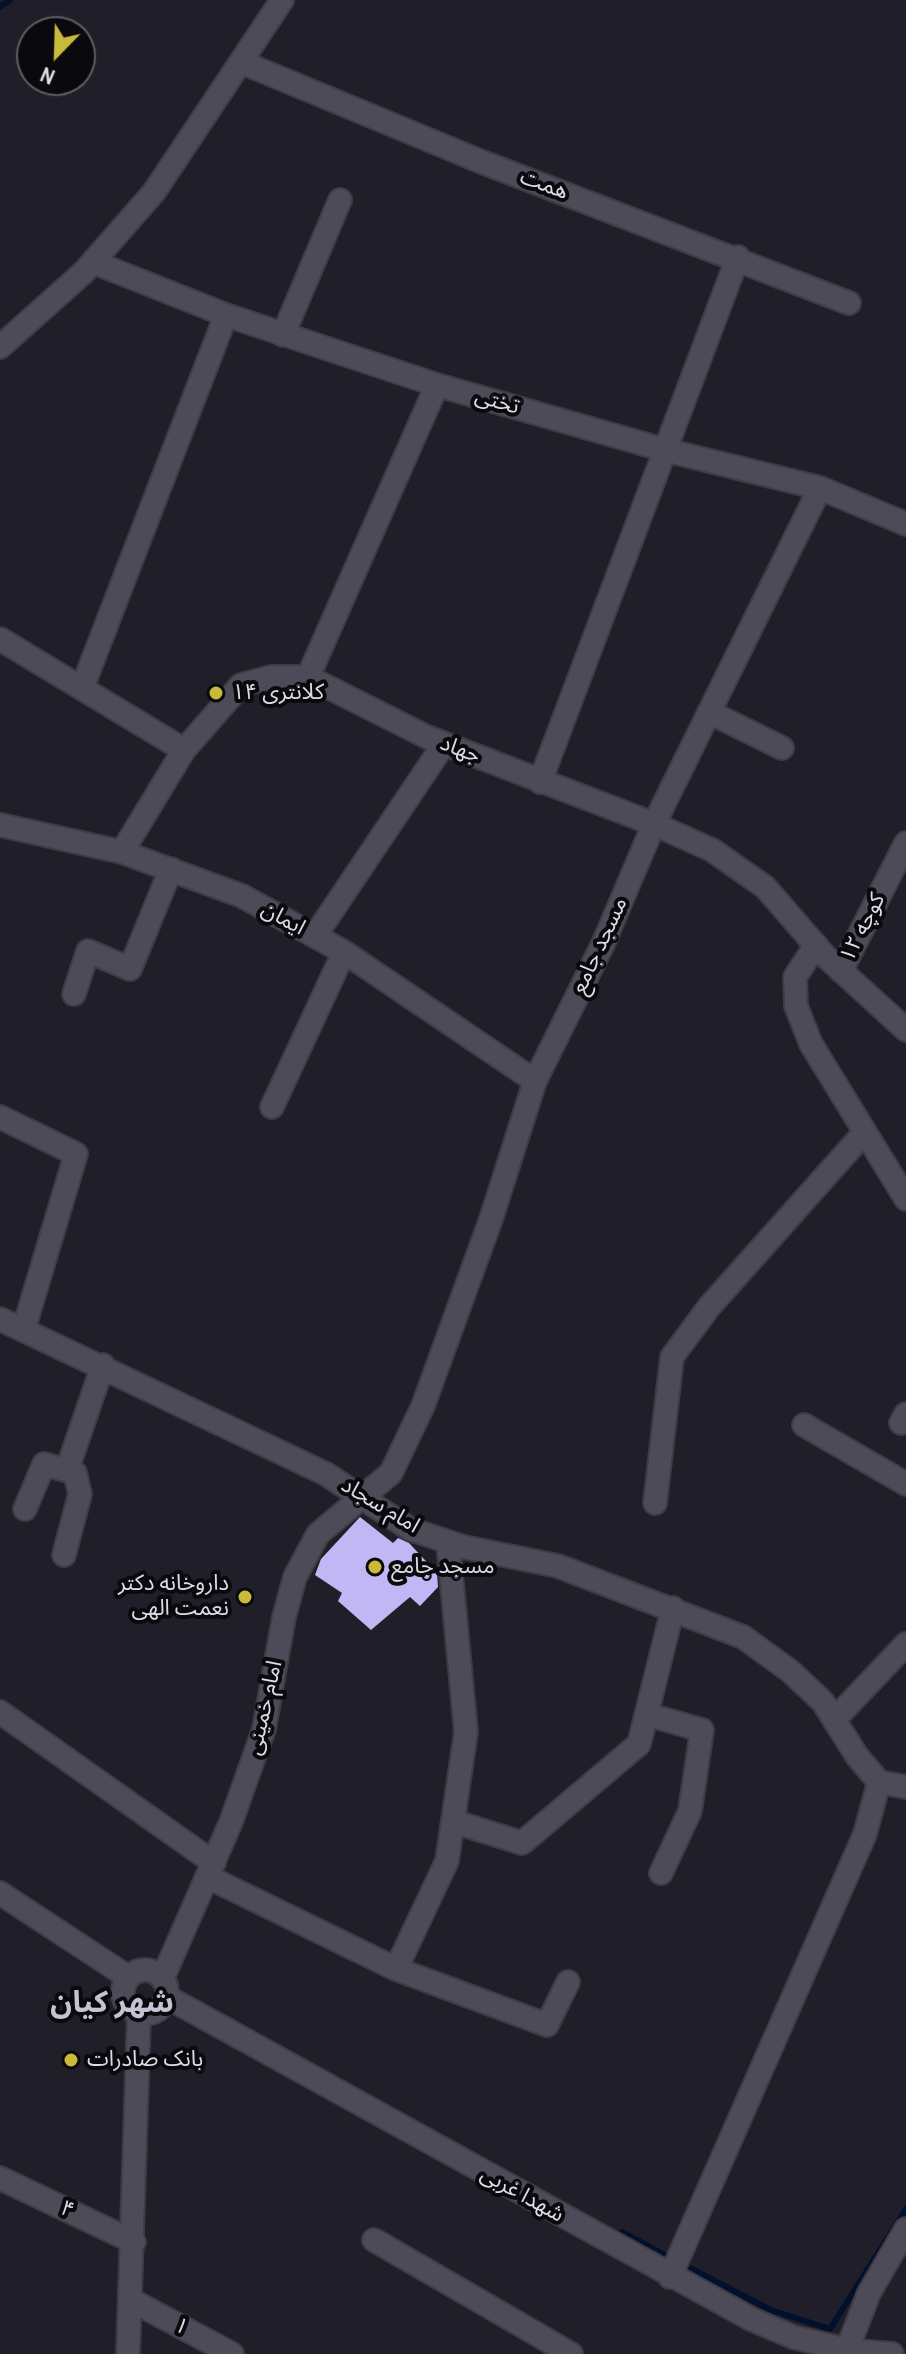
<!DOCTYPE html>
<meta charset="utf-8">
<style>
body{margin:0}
#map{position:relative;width:906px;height:2354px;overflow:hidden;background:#201f29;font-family:"Archivo Narrow",sans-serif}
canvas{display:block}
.north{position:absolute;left:16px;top:16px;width:80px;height:80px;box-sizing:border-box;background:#0a090e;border:2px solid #5e5d64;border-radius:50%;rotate:203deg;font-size:22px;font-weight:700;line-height:32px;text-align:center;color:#dddce4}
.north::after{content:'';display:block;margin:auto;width:28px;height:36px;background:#caba39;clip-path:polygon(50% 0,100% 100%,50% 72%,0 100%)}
</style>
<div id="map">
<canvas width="906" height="2354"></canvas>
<div class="north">N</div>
</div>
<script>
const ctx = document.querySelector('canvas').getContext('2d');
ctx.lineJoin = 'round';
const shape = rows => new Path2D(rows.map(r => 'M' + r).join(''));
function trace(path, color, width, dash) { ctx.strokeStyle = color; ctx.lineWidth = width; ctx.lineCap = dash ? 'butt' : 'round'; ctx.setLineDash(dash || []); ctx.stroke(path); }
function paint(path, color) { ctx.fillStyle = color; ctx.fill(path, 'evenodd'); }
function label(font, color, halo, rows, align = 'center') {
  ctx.font = font + ' "Archivo Narrow","Noto Sans Arabic",sans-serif'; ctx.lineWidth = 8; ctx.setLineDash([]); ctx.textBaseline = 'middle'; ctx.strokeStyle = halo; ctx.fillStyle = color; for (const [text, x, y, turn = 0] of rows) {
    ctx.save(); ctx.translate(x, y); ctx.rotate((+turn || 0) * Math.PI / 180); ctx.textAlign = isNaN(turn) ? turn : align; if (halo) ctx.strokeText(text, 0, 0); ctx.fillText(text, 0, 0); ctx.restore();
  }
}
const stream = shape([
 [0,7,10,0],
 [622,2232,672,2259],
 [682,2264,771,2310,830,2329,906,2209]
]);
const building = shape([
 [360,1517,393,1543,398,1538,409,1543,437,1573,438,1587,420,1606,410,1597,371,1630,338,1601,342,1593,315,1575,321,1559]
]);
const minor = shape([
 [241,62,482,162,849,303],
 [93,262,226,315,437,385,665,450,820,488,906,524],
 [283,335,340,200],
 [0,347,84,272,154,192,282,0],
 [0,639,184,750,241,685,271,677,308,677,427,737,654,824,712,850,765,887,824,955,906,1030],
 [308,677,437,385],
 [82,688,226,315],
 [709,712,782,748],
 [540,782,738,257],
 [0,825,122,852,242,896,344,952,535,1081],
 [122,852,184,750],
 [315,936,444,744],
 [816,945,795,977,796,1006,811,1044,906,1199],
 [841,971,906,843],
 [74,994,88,951,130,969,171,869],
 [272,1107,344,952],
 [0,1117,76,1154,24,1328],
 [0,1319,326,1474,410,1529,464,1547,558,1566,743,1637,790,1671,823,1702,857,1756,879,1782,906,1787],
 [901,1423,906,1414],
 [804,1425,906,1484],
 [67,1470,103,1365],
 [655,1503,672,1357,709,1307,864,1133],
 [25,1509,44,1464,75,1473,80,1494,64,1555],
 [0,1712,214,1863],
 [649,1715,702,1730,690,1811,661,1873],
 [834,1720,906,1644],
 [455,1822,522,1843,639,1744,673,1608],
 [208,1877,396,1969,547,2025,568,1982],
 [0,1893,128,1977],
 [396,1969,447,1861,466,1732,448,1542],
 '123 1992a22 22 0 1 1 44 0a22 22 0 1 1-44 0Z',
 [163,1977,231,1822,264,1729,284,1617,295,1577,318,1534,391,1473,423,1406,491,1219,535,1081,603,944,654,824,820,488],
 [167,1997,751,2319,793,2337,847,2350,892,2354],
 [0,2178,134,2242],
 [374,2240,571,2354],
 [670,2277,865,1834,879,1782],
 [131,2300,232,2354],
 [847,2350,869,2293,906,2229],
 [128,2354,139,2014]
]);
const markers = [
 [216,693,8,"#caba39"],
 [375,1567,8,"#caba39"],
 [245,1597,8,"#caba39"],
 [71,2060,8,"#caba39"]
];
const streetNames = [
 ["همت",544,185,20],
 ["تختی",497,402,16],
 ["جهاد",460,750,21],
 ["ایمان",283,919,29],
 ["کوچه ۱۲",863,928,-63],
 ["مسجد جامع",600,946,-65],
 ["امام سجاد",380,1506,31],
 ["امام خمینی",265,1708,-77],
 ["شهدا غربی",522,2195,29],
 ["۴",67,2210,25],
 ["۱",181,2327,28]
];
const poiNames = [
 ["کلانتری ۱۴",232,693],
 ["مسجد جامع",391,1567],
 ["داروخانه دکتر",229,1584,"right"],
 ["نعمت الهی",229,1609,"right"],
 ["بانک صادرات",87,2060]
];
const districtNames = [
 ["شهر کیان",112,2004]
];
trace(stream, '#00102d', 6);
paint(building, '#c1b7f4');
trace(minor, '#3d3b44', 26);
trace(minor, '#4d4b58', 22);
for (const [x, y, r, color] of markers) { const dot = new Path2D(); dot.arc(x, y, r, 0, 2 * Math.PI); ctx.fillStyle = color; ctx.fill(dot); trace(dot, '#0a090e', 3); }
label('22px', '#dddce4', '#0a090e', streetNames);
label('22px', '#dddce4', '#0a090e', poiNames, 'left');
label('bold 30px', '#c5c3d2', '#0a090e', districtNames);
</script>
